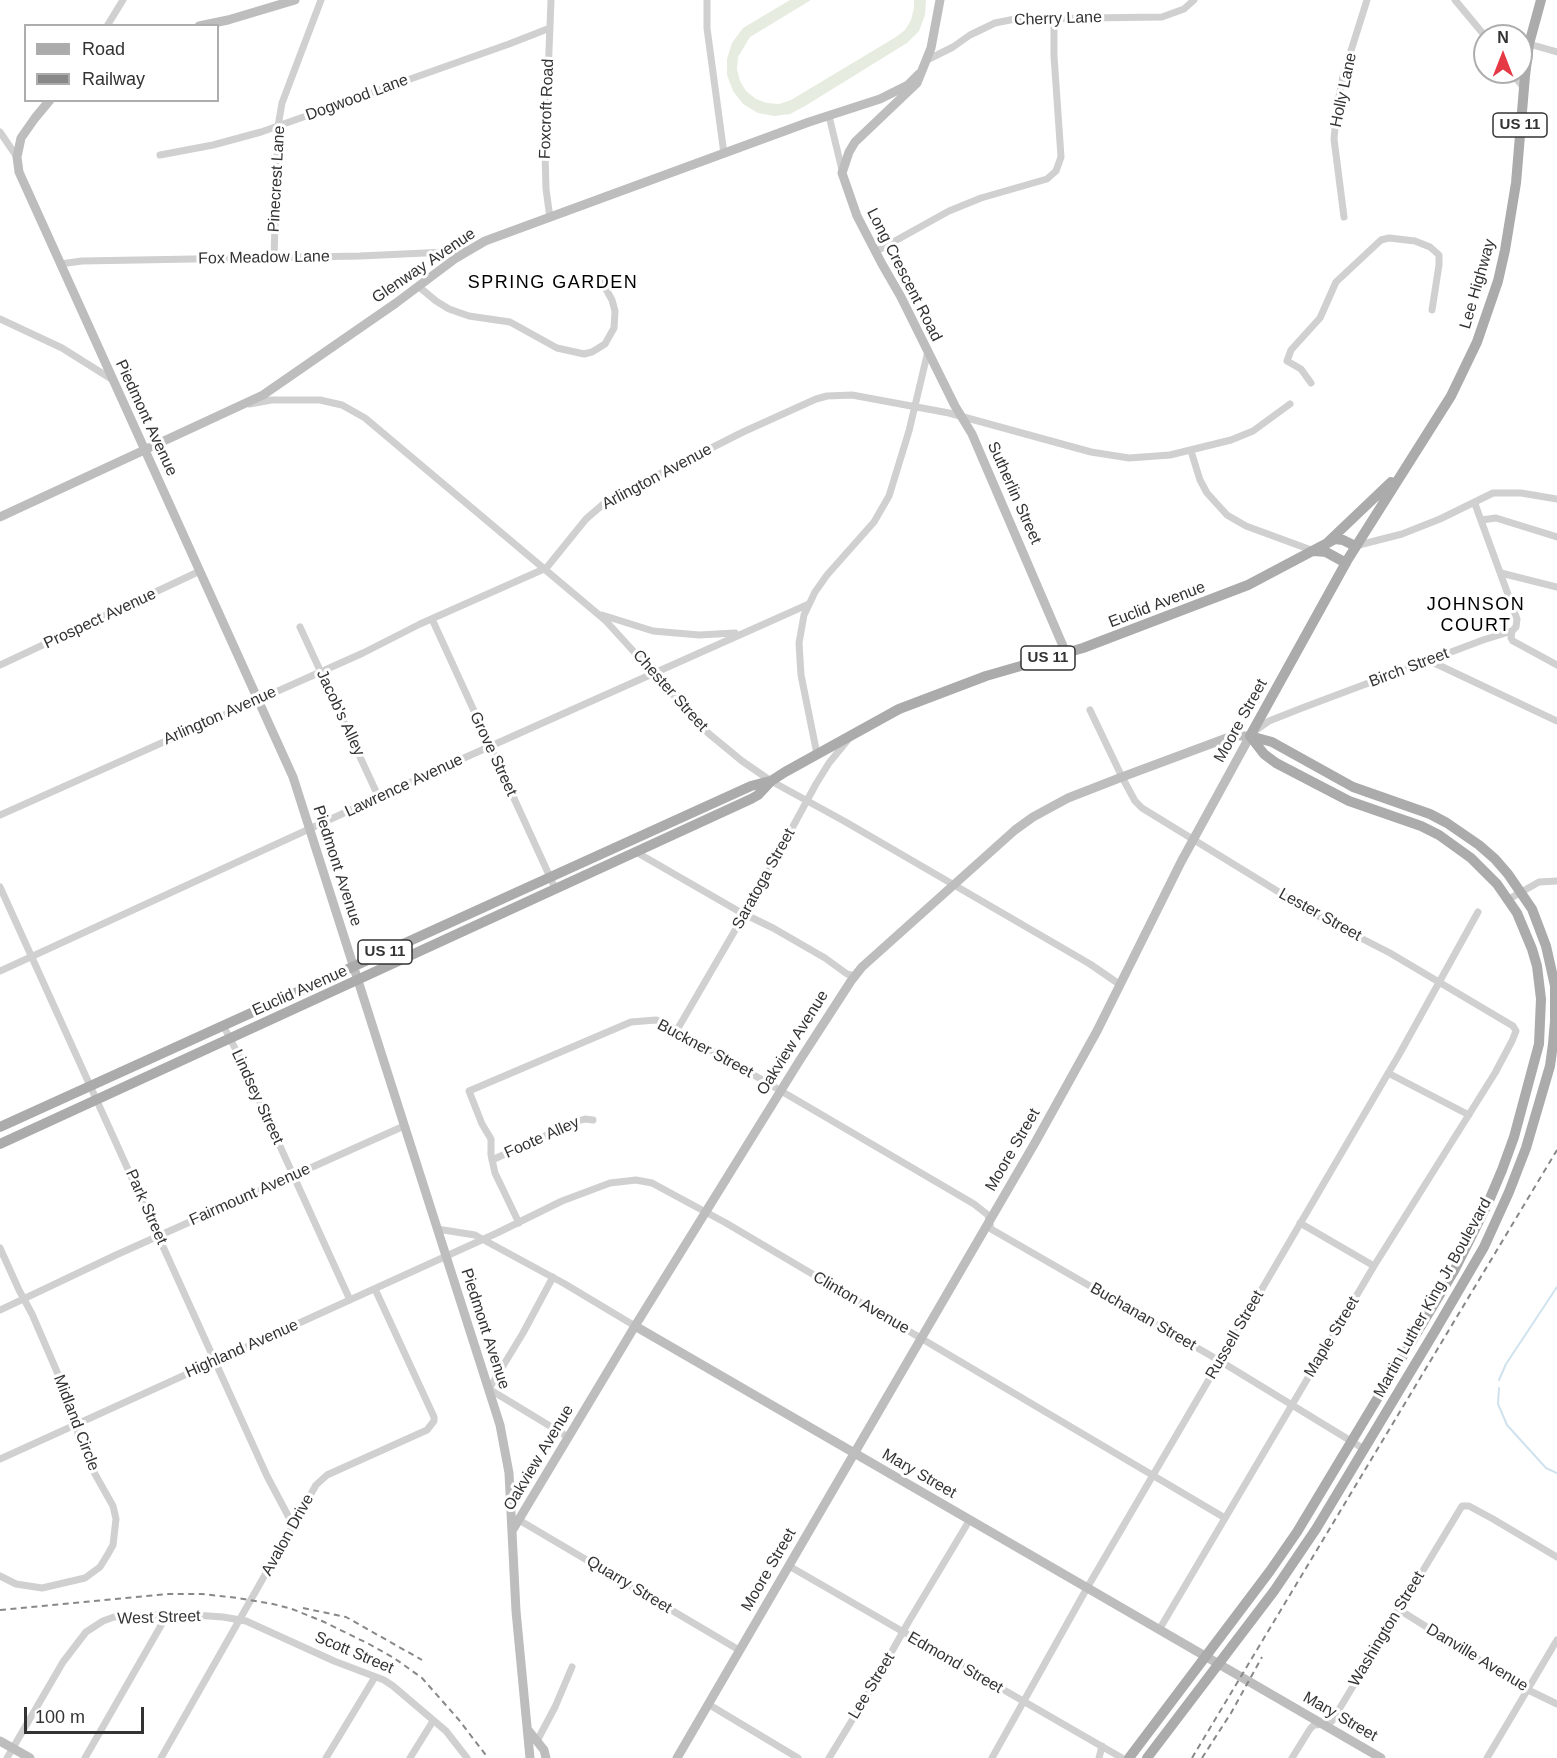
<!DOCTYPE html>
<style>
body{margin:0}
#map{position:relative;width:1557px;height:1758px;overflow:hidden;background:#fff;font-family:Helvetica,sans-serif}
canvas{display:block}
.legend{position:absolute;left:24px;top:24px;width:195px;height:78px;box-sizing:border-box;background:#fff;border:2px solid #adadad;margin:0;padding:8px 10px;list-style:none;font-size:18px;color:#333}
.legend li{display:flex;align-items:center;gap:12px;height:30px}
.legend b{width:30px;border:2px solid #adadad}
.north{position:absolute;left:1473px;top:24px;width:60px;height:60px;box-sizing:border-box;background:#fff;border:2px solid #adadad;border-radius:50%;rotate:0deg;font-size:16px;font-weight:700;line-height:24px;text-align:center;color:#333}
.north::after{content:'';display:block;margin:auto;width:21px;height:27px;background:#e63946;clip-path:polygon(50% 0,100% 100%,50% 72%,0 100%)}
.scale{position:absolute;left:24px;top:1707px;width:120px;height:27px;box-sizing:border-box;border:3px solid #333;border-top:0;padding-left:8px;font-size:18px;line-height:21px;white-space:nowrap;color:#333;-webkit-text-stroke:4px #fff;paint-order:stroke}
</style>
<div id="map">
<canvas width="1557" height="1758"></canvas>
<ul class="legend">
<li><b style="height:8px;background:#ababab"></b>Road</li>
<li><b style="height:8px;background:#888"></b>Railway</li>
</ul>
<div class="north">N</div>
<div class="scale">100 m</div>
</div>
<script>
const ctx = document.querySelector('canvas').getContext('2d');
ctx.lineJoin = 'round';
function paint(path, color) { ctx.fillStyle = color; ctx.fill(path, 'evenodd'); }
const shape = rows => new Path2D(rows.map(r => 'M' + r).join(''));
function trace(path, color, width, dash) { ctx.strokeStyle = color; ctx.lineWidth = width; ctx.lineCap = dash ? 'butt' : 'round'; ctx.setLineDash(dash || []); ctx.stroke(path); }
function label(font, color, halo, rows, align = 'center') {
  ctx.font = font + ' Helvetica,sans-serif'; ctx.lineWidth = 6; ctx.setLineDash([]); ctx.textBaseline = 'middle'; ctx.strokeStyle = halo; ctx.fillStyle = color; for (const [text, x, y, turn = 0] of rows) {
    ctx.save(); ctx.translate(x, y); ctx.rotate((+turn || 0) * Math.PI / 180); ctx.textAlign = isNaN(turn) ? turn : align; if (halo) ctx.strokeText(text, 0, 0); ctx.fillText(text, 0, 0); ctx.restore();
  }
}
const green = shape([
 [790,0,811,0,750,37,738,57,737,69,740,81,746,91,756,99,767,103,779,104,791,100,896,37,905,30,911,20,914,8,914,0,926,0,925,15,919,31,907,43,805,106,790,114,774,116,758,113,743,104,733,91,727,75,727,59,732,43,743,28]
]);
const stream = shape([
 [1499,1380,1506,1364,1557,1287],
 [1499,1388,1498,1404,1507,1425,1546,1468,1557,1473]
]);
const street = shape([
 [707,0,707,28,724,154],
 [1455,0,1485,36],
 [107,26,123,0],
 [1529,44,1557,52],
 [927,60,953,47,970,35,995,23,1015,19,1162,17,1184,9,1194,0],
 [1511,72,1524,88],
 [829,116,842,170],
 [0,132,17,157],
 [160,155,213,145,261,132,509,44,550,28],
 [1344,217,1334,139,1337,107,1343,76,1367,0],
 [550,218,546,189,545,151,551,0],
 [875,252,949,211,981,198,1047,179,1056,171,1061,157,1054,56,1054,18],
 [274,258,278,126,282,103,321,0],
 [60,264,82,261,360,256,468,251],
 [418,286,436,301,449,309,469,316,510,322,557,348,584,354,592,352,605,344,614,328,615,311,612,300,602,282],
 [0,319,62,348,113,380],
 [1311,383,1301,369,1287,361,1291,350,1320,318,1336,282,1381,240,1389,238,1415,241,1430,247,1439,255,1439,265,1432,310],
 [250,404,271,400,320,400,342,405,365,418,605,620,708,733,742,761,771,781,844,821,1090,964,1119,984],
 [1191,451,1200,480,1207,493,1227,515,1246,526,1314,551],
 [1481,520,1496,518,1557,537],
 [1355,546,1402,534,1440,519,1493,493,1521,493,1557,499],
 [1501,573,1557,587],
 [602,615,653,631,699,635,735,633],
 [432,619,555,888],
 [300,627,379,798],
 [1512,631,1511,638,1513,641,1557,665],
 [1428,660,1557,721],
 [0,665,200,571],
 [1090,710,1122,777,1135,801,1142,808,1318,916,1390,953,1513,1026,1516,1031,1512,1041,1495,1073,1374,1266,1159,1630],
 [1256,730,1269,721,1302,708,1483,640,1512,631,1516,627,1517,619,1475,504],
 [817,754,801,675,799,643,804,615,815,592,827,575,874,522,889,496,909,431,928,351],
 [0,815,363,653,420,624,544,569,548,566,586,519,608,500,743,432,816,399,827,396,852,395,949,413,1091,452,1129,458,1170,455,1231,440,1253,431,1290,404],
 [636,852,740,912,773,928,825,958,847,974,855,976],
 [0,887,267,1476,293,1525],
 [1509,899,1539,882,1557,881],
 [0,971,455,762,809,604],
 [223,1025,239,1056,350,1300],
 [677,1030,759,889,816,784,829,763,847,741],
 [1388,1073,1469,1115],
 [492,1160,578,1121,585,1119,593,1120],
 [519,1223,495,1173,491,1155,491,1139,482,1124,469,1091,631,1022,656,1020,677,1030,974,1204,988,1215,991,1229,1220,1361,1364,1449],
 [1300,1223,1374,1266],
 [437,1229,475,1235,484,1240,565,1284,635,1326],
 [0,1248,19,1290,32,1314,77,1418,78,1435,95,1474,113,1506,116,1519,113,1545,108,1554,100,1567,85,1578,42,1588,16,1584,0,1576],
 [553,1277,523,1333,489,1389,568,1437],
 [0,1310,116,1255,404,1126],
 [0,1459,497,1233,562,1201,610,1183,636,1180,652,1183,726,1223,1225,1518],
 [519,1520,739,1650],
 [789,1566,1122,1758],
 [1398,1609,1524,1688,1557,1704],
 [708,1704,798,1758],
 [537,1741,555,1707,572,1667],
 [7,1758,63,1662,86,1632,103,1621,114,1617,180,1614,223,1617,246,1621,334,1661,384,1680,393,1686,446,1731,467,1758],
 [85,1758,167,1615],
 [161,1758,316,1485,327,1475,427,1430,434,1421,434,1417,375,1289],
 [326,1758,375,1677],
 [410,1758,433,1721],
 [829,1758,865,1699,909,1621,969,1521],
 [992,1758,1087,1588,1400,1053,1478,912],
 [1099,1758,1102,1746],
 [1292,1758,1310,1729,1314,1725,1328,1724,1332,1721,1462,1506,1469,1506,1493,1519,1557,1557],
 [1487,1758,1557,1640]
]);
const secondary = shape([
 [940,0,931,48,917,83,855,142,849,152,842,173,857,216,882,264,901,297,955,406,972,434,1066,653],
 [199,26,228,20,295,0],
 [50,100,35,118,21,138,17,157,19,172,293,777,500,1425,509,1473,516,1611,530,1758],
 [0,517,263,395,396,303,456,258,485,241,809,122,880,99,908,85,919,74],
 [635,1326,1381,1758],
 [512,1531,635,1326,798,1063,851,981,862,967,1015,830,1033,817,1068,798,1122,777,1232,736,1250,736,1181,862,1097,1031,1036,1141,677,1758],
 [528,1730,544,1750,546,1758],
 [0,1741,30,1758]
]);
const primary = shape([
 [1328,542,1391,482],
 [1314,551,1326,552,1346,563],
 [1250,736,1348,559,1451,396,1477,342,1498,281,1505,250,1516,183,1525,76,1529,44,1541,0],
 [0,1127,751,786,770,781],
 [0,1144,751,799,758,795,771,781,785,772,899,709,986,676,1083,648,1248,585,1335,539,1343,540,1355,546],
 [1129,1758,1270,1571,1297,1532,1454,1271,1488,1203,1502,1170,1514,1137,1539,1044,1541,999,1537,966,1532,949,1517,913,1497,884,1471,858,1439,835,1421,826,1349,801,1276,763,1264,754,1250,736],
 [1147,1758,1274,1591,1316,1529,1435,1331,1484,1247,1509,1192,1526,1148,1550,1066,1553,1044,1555,1021,1555,986,1546,946,1532,909,1508,874,1495,859,1479,845,1447,823,1430,814,1353,787,1272,742,1250,736]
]);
const rail = shape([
 [303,1608,346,1617,422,1660],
 [0,1610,167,1594,202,1594,238,1598,273,1604,292,1609,322,1621,369,1644,394,1658,422,1678,459,1720,488,1758],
 [1192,1758,1557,1150],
 [1202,1758,1231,1713,1262,1657]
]);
const shields = [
 [1520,125,54],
 [1048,658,54],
 [385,952,54]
];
const shieldNames = [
 ["US 11",1520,125],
 ["US 11",1048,658],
 ["US 11",385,952]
];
const streetNames = [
 ["Cherry Lane",1058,19,-2],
 ["Holly Lane",1344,90,-78],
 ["Dogwood Lane",357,98,-20],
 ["Foxcroft Road",547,109,-88],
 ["Pinecrest Lane",277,179,-87],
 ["Fox Meadow Lane",264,258,-1],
 ["Glenway Avenue",424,266,-34],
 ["Long Crescent Road",904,275,63],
 ["Lee Highway",1478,284,-74],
 ["Piedmont Avenue",146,418,65],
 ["Arlington Avenue",657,477,-28],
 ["Sutherlin Street",1014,493,66],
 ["Euclid Avenue",1157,605,-21],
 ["Prospect Avenue",100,619,-25],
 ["Birch Street",1409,668,-21],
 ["Chester Street",670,691,48],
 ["Jacob's Alley",340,713,65],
 ["Arlington Avenue",220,716,-24],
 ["Moore Street",1241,721,-61],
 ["Grove Street",493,754,65],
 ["Lawrence Avenue",404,786,-25],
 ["Piedmont Avenue",337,866,72],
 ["Saratoga Street",764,879,-61],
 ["Lester Street",1320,915,29],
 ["Euclid Avenue",300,991,-24],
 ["Oakview Avenue",793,1043,-58],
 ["Buckner Street",705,1049,28],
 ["Lindsey Street",257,1097,65],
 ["Foote Alley",542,1138,-24],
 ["Moore Street",1013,1150,-60],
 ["Fairmount Avenue",250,1195,-24],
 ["Park Street",146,1207,66],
 ["Martin Luther King Jr Boulevard",1433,1298,-61],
 ["Clinton Avenue",861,1303,30],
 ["Buchanan Street",1143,1317,30],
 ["Piedmont Avenue",485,1329,72],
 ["Russell Street",1235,1335,-60],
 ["Maple Street",1332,1337,-59],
 ["Highland Avenue",242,1349,-24],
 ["Midland Circle",76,1423,69],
 ["Oakview Avenue",539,1458,-59],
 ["Mary Street",919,1474,30],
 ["Avalon Drive",288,1535,-61],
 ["Moore Street",769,1570,-60],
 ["Quarry Street",629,1585,31],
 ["West Street",159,1618,-2],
 ["Washington Street",1387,1629,-59],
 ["Scott Street",354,1653,23],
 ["Danville Avenue",1477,1658,31],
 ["Edmond Street",955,1663,30],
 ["Lee Street",872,1686,-59],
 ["Mary Street",1340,1717,30]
];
const neighbourhoodNames = [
 ["SPRING GARDEN",553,283],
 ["JOHNSON",1476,605],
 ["COURT",1476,626]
];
paint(green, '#e6ecdf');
trace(stream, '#cfe2ee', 2);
trace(street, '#d0d0d0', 7);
trace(secondary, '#bdbdbd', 9);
trace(primary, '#ababab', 10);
trace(rail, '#888', 2, [6, 4.5]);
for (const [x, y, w] of shields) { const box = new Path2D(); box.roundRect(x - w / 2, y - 12, w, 24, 4.5); ctx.fillStyle = '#fff'; ctx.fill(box); trace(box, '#333', 1.5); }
label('bold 15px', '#333', null, shieldNames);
label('16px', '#333', '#fff', streetNames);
ctx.letterSpacing = '1.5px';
label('18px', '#000', '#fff', neighbourhoodNames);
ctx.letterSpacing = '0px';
</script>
